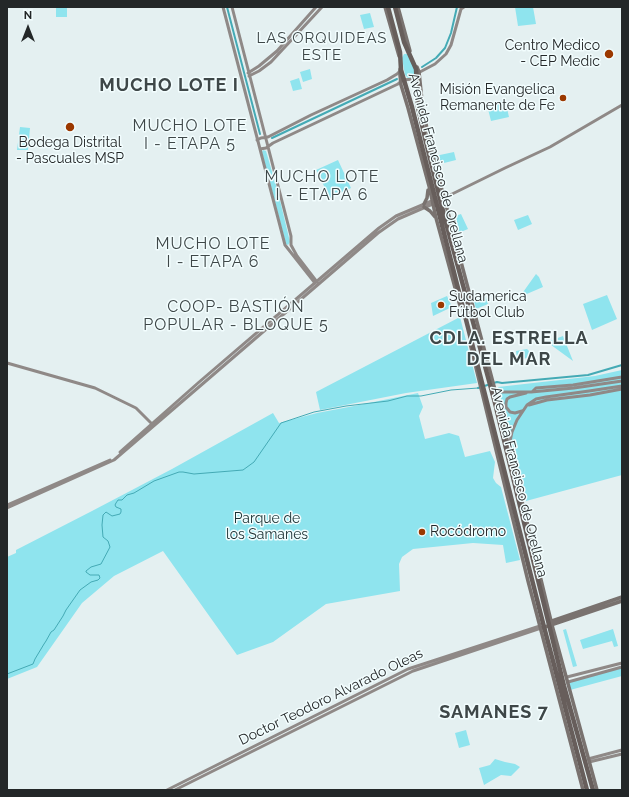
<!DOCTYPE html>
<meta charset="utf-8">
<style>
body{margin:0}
#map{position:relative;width:629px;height:797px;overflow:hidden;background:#e4f0f1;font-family:Raleway,sans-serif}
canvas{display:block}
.frame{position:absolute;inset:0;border:8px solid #232728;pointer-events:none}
.north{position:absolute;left:8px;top:8px;width:40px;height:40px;-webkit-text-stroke:3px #f2fdfe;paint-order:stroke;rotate:0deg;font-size:11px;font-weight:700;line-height:16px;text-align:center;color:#232728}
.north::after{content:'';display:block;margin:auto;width:14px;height:18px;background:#232728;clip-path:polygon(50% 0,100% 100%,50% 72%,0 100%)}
</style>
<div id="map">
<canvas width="629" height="797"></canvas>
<div class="frame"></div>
<div class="north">N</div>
</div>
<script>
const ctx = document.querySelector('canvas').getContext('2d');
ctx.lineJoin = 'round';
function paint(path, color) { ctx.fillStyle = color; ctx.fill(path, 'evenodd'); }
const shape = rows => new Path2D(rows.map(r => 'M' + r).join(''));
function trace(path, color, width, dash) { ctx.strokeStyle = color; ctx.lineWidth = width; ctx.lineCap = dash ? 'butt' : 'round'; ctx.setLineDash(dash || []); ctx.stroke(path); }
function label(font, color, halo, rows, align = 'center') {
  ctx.font = font + ' Raleway,sans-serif'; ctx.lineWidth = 3; ctx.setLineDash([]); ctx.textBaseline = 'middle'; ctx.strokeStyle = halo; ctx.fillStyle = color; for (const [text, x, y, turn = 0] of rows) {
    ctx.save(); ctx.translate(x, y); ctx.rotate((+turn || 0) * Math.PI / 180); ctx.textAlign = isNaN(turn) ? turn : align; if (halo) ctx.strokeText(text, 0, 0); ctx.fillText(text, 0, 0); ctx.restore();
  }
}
const green = shape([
 [56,7,67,7,67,17,56,17],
 [515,7,533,7,536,24,518,26],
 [370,13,374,27,364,29,360,15],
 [404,54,407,54,414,67,415,74,413,78,408,78,405,75,402,58],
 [310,69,312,79,303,82,300,72],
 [299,78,302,89,293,91,290,81],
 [505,100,509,117,491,121,487,105],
 [20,127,30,128,28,150,17,150],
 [263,150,266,151,278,192,290,242,288,245,286,244,262,152],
 [454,152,456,160,440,164,442,172,439,173,435,156],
 [338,160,351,188,330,198,316,170],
 [461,214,468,229,456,234,452,217],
 [528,215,532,224,518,230,514,220],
 [536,274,539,277,543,287,522,296,521,295],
 [485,295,488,304,476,309,474,301],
 [607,295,617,319,592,330,583,304],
 [447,296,452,307,433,316,431,303],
 [460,317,477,383,406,393,320,410,316,392],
 [563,336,573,361,547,342],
 [527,349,534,356,533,357,517,360,516,351],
 [622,370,622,475,526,501,498,387,595,376],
 [418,393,423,407,419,416,425,439,449,433,459,436,465,457,490,451,495,462,493,478,496,483,501,487,520,560,506,563,503,545,473,543,413,549,402,557,399,564,400,591,326,604,273,642,237,655,163,551,114,576,82,603,37,667,7,679,7,557,16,553,16,550,92,511,172,469,273,413,279,423,317,413,354,406],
 [566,629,577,666,573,667,563,630],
 [613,629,618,646,614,647,612,641,583,649,580,640],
 [622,667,622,676,570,690,568,682],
 [466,730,470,745,459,748,455,733],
 [495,759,505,762,515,764,520,767,511,776,501,775,484,785,479,768,490,765]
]);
const stream = shape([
 [7,674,33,664,35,659,44,644,46,641,51,632,54,630,63,616,66,610,80,590,91,582,98,580,100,578,99,575,90,575,86,572,86,571,91,567,101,564,110,547,108,541,103,537,102,525,103,515,106,512,112,516,120,514,121,512,121,509,116,507,115,505,116,503,118,500,122,500,127,495,134,493,154,481,179,472,183,472,194,474,243,470,254,462,281,423,314,412,346,406,388,401,407,396,421,396,451,390,478,388]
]);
const canal = shape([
 [227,7,260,134],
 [422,67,436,58,445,48,451,33,457,7],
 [272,138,397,79],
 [478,388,497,382,502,383,588,375,622,365]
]);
const secondary = shape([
 [223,7,285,245,315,283],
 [232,7,291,236,291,245,297,256,317,282],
 [248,73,259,66,277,51,316,7],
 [249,76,259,71,271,62,322,7],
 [257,140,261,138,268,137,311,115,387,80,397,74,400,71],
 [260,149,266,148,273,143,398,84,403,80,413,79,418,73,435,64,446,54,451,45,461,9,464,7],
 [443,199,446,197,505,168,550,147,622,105],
 [7,363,95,388,136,408,152,424],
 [495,390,502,392,531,392,574,388,622,381],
 [532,392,536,388,573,385,622,377],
 [529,405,547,400,590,395,622,389],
 [522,411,515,413,510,412,506,407,506,403,507,399,510,397,526,393],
 [509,446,512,432,517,420,527,405,536,399,546,397,589,391,622,386],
 [120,452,198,383,379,228,396,216,434,200],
 [7,505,110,460],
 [7,508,114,460,378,233,398,219,435,203],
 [567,677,622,663],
 [568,682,622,667],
 [588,759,622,750],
 [589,762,622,754],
 [167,790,408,669,540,626],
 [175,790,413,671,541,628]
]);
const primary = shape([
 [385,7,399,56],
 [398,7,410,51],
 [417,67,419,72,423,110,433,156,495,390,552,625,597,790],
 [400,69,400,75,401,85,408,108,429,186,436,218,460,306],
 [424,204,427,198,428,190],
 [424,207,430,211,435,217],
 [470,343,528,581,583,790],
 [549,622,622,597],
 [542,628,622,601]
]);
const highway = shape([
 [388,7,400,52,401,70,412,107,543,623,587,790],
 [395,7,404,42,416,69,418,107,425,138,445,219,495,403,528,539,564,686,593,790]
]);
const markers = [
 [609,54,5,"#9b3800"],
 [563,98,4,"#9b3800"],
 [70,127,5,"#9b3800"],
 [441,305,4,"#9b3800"],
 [422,532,4,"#9b3800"]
];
const poiNames = [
 ["Centro Medico",600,46],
 ["- CEP Medic",600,62],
 ["Misión Evangelica",555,90],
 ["Remanente de Fe",555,106],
 ["Bodega Distrital",70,143,"center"],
 ["- Pascuales MSP",70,159,"center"],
 ["Sudamerica",449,297,"left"],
 ["Fútbol Club",449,313,"left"],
 ["Rocódromo",430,532,"left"]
];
const streetNames = [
 ["Avenida Francisco de Orellana",438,168,75],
 ["Avenida Francisco de Orellana",519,482,76],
 ["Doctor Teodoro Alvarado Oleas",331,697,-26]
];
const parkNames = [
 ["Parque de",267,519],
 ["los Samanes",267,535]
];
const neighbourhoodNames = [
 ["LAS ORQUIDEAS",322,38],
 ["ESTE",322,55]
];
const quarterNames = [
 ["MUCHO LOTE",190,126],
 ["I - ETAPA 5",190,144],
 ["MUCHO LOTE",322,177],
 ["I - ETAPA 6",322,195],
 ["MUCHO LOTE",213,244],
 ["I - ETAPA 6",213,262],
 ["COOP- BASTIÓN",236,307],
 ["POPULAR - BLOQUE 5",236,325]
];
const districtNames = [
 ["MUCHO LOTE I",169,86],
 ["CDLA. ESTRELLA",509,339],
 ["DEL MAR",509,360],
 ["SAMANES 7",494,713]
];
paint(green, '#8fe4ee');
trace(stream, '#44aab5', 1);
trace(canal, '#44aab5', 2);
trace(secondary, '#8f8987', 3);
trace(primary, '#79726f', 3.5);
trace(highway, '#675e5b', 4.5);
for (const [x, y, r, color] of markers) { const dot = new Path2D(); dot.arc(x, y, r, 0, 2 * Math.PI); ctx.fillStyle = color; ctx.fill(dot); trace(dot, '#f2fdfe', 1.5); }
label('14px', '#232728', '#f2fdfe', poiNames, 'right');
label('14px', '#232728', '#f2fdfe', streetNames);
label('14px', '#1a3133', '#f2fdfe', parkNames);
ctx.letterSpacing = '1px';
label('15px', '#3e4748', '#f2fdfe', neighbourhoodNames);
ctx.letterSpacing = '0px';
ctx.letterSpacing = '1px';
label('16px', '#3e4748', '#f2fdfe', quarterNames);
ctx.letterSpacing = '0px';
ctx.letterSpacing = '1px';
label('bold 18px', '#3e4748', '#f2fdfe', districtNames);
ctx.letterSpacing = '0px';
</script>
